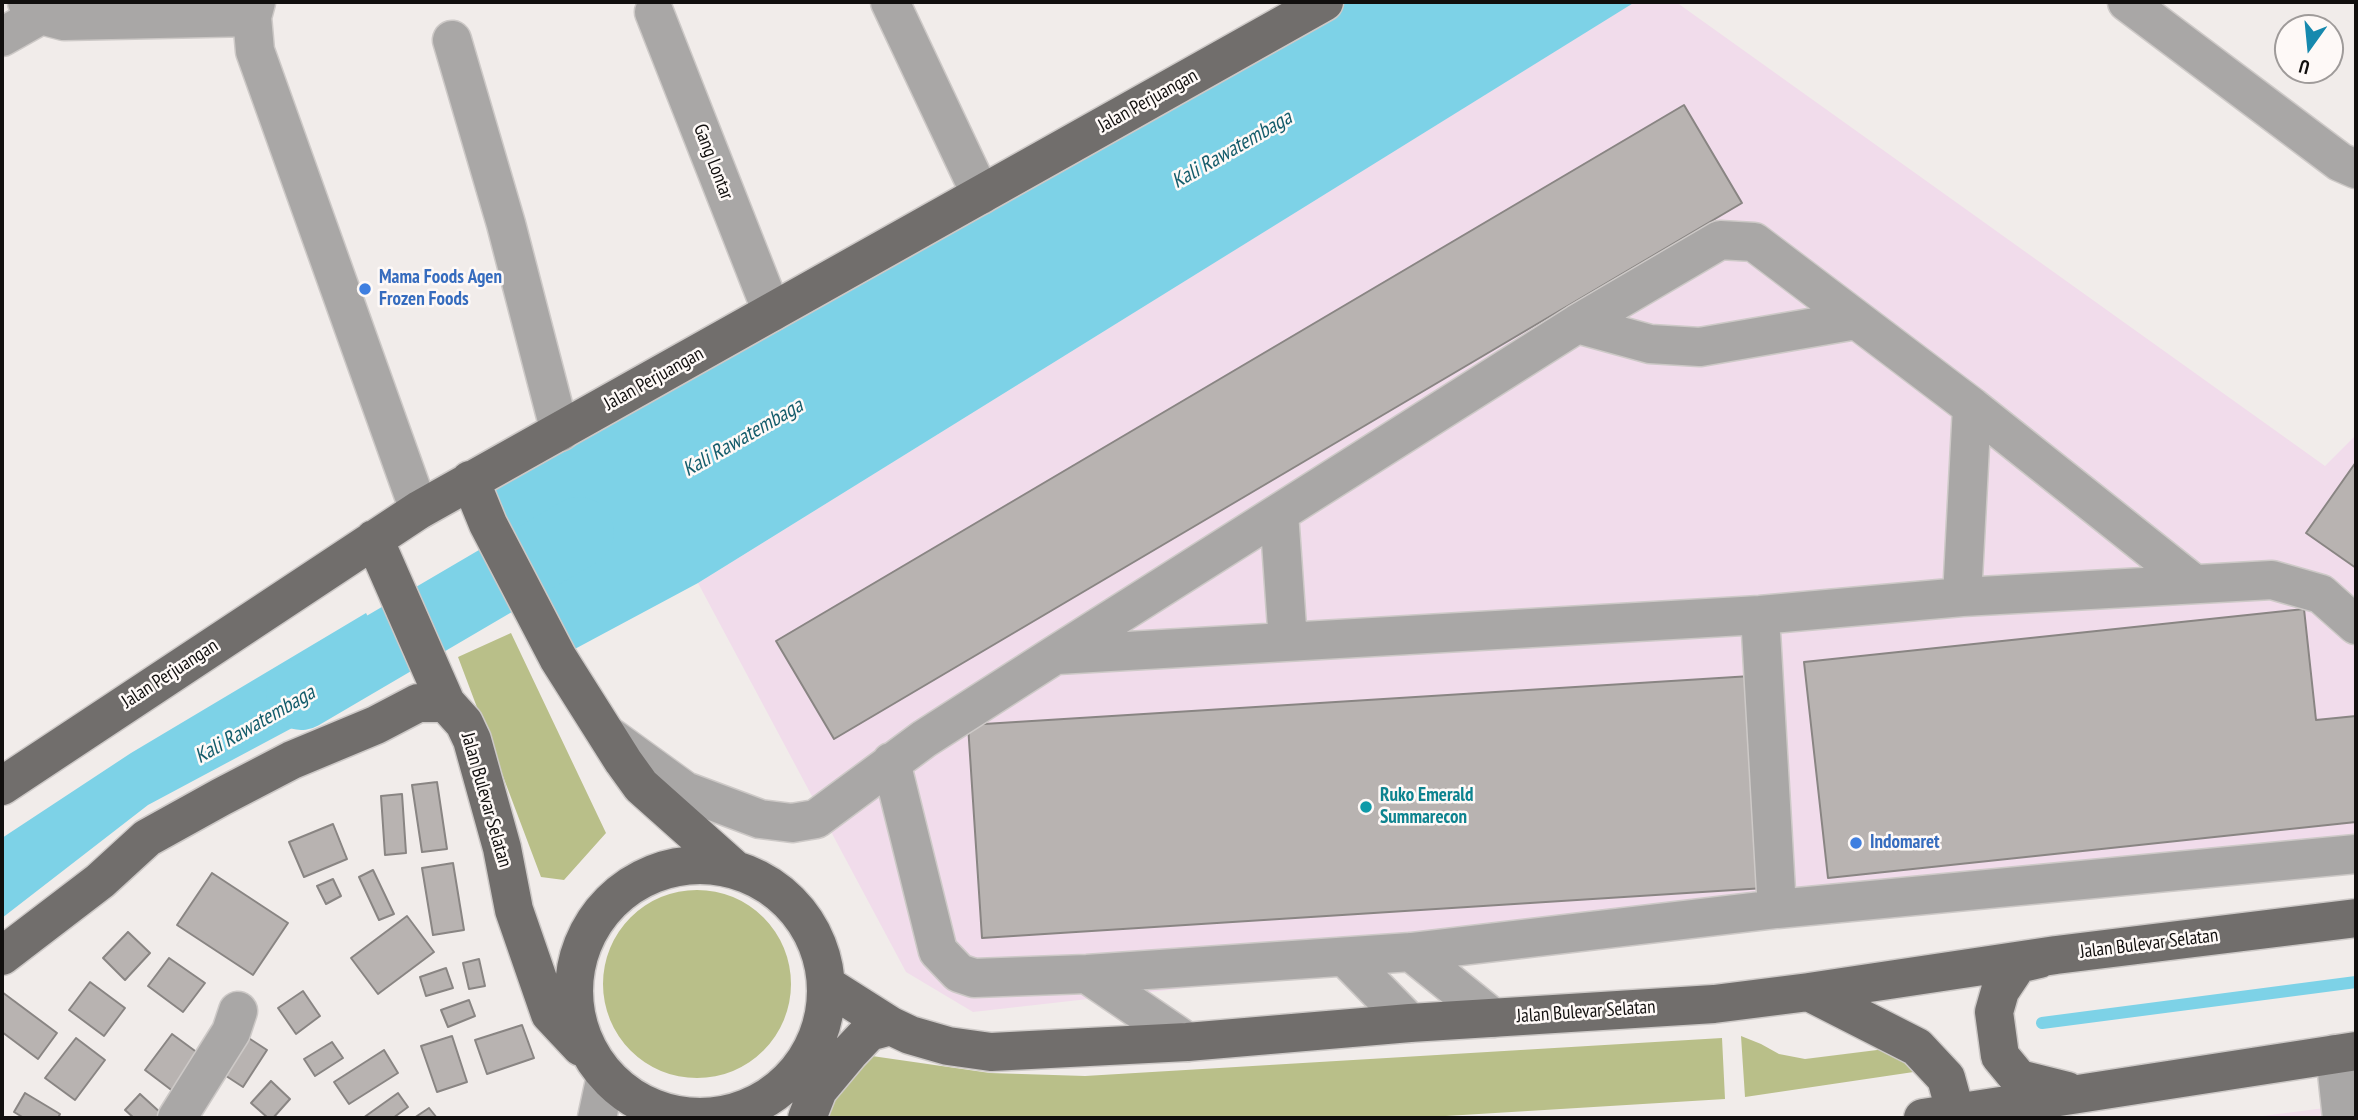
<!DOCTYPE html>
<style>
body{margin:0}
#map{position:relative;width:2358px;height:1120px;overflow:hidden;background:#f1ecea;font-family:"PT Sans Narrow",sans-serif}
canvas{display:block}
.frame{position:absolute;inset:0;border:4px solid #110f0e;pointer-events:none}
.north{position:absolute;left:2274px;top:14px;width:70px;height:70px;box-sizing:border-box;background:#fef9f7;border:2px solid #9f9b9a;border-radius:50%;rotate:195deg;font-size:19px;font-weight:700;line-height:28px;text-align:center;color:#110f0e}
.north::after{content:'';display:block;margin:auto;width:24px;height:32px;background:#1689ae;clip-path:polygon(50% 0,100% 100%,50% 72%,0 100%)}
</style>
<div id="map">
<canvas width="2358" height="1120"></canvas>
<div class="frame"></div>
<div class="north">U</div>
</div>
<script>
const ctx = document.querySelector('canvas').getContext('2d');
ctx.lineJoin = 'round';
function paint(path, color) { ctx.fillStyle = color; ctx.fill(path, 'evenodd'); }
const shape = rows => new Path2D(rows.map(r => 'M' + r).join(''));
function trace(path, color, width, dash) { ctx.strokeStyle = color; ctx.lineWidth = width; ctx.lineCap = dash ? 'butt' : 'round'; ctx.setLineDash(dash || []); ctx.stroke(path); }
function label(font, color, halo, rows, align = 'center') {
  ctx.font = font + ' "PT Sans Narrow",sans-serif'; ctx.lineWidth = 5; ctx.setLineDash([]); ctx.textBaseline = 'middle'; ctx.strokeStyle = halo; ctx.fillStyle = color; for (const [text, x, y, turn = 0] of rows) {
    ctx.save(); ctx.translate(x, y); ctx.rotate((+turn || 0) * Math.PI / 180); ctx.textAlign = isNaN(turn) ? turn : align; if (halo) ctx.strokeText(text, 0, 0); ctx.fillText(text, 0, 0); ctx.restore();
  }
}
const commercial = shape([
 [1634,2,1676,2,2325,466,2356,435,2356,856,973,1012,906,972,698,583],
 [2356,1104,2356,1118,2247,1118]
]);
const green = shape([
 [511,633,606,833,564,880,541,877,458,657],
 '603 984a94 94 0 1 1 188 0a94 94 0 1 1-188 0Z',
 [1741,1036,1761,1044,1779,1054,1805,1059,1901,1047,1927,1070,1745,1097],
 [1722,1038,1725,1099,1413,1118,819,1118,872,1056,990,1073,1085,1076]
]);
const water = shape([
 [1324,2,1635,2,698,583,558,658,470,480],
 [366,613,397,672,148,805,2,918,2,838,131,753]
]);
const stream = shape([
 [2042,1023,2356,982]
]);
const river = shape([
 [301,695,579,532]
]);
const building = shape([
 [1684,105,1742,203,834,739,776,641,1684,105],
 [2356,462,2356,568,2306,533,2356,462],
 [2304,609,2316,720,2356,716,2356,822,1828,878,1804,662,2304,609],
 [1751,676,1765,888,982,938,968,725,1751,676],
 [437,782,447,849,422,852,412,785,437,782],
 [402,794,406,853,385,855,381,796,402,794],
 [333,824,347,859,304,877,289,842,333,824],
 [453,863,464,930,433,935,422,868,453,863],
 [373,870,394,914,379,920,359,877,373,870],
 [212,873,288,923,253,975,177,925,212,873],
 [333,879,341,896,326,904,317,886,333,879],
 [407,916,434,952,378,994,351,958,407,916],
 [128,932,150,953,125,980,103,958,128,932],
 [169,958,205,983,183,1012,148,986,169,958],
 [479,959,485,986,469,989,463,963,479,959],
 [446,968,453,988,426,996,420,977,446,968],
 [90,982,125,1008,104,1036,69,1010,90,982],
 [303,991,320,1016,296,1034,278,1008,303,991],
 [2,992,57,1033,38,1059,2,1032,2,992],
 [469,1000,475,1016,448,1027,441,1010,469,1000],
 [522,1025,534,1058,487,1074,475,1040,522,1025],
 [172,1034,206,1059,178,1095,145,1070,172,1034],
 [244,1035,267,1050,243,1087,220,1072,244,1035],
 [452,1036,467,1082,437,1092,421,1046,452,1036],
 [76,1038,105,1060,75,1100,45,1078,76,1038],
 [332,1042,343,1058,315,1076,304,1059,332,1042],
 [384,1050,398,1073,349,1104,334,1082,384,1050],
 [271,1081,290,1099,273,1118,268,1118,251,1103,271,1081],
 [25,1093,60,1114,58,1118,24,1118,14,1112,25,1093],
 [398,1093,408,1107,393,1118,363,1118,398,1093],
 [140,1094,163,1115,160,1118,134,1118,125,1110,140,1094],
 [429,1108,437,1118,414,1118,429,1108]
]);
const minor = shape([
 [27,2,41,15,64,21,252,17],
 [256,2,252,17,255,51,419,510],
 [890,2,981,195],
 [2127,2,2340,162,2356,169],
 [654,12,772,312],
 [2,37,41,15],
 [452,40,506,224,560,432],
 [1577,324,1650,344,1700,347,1856,320],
 [1279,513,1288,642],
 [1962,597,1972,407],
 [1760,615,1777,909],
 [1057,655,1760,615,1962,597,2272,580,2321,594,2356,625],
 [609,736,685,791,760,819,792,823,816,819,924,739,1055,655,1577,324,1720,240,1754,242,1972,407,2193,583],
 [891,762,938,951,959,973,974,978,1087,974,1411,952,1777,909,2356,854],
 [1411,952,1493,1018],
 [1345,957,1410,1023],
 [1087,974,1187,1042],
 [2335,1054,2342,1118],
 [177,1118,231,1032,238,1011],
 [597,1118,606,1076]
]);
const major = shape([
 [470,480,488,524,558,658,623,761,641,786,733,868],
 [374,539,446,703,464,723,472,740,502,848,514,910,550,1014,581,1047],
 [2,786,419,510,1324,2],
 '574 991a126 126 0 1 1 252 0a126 126 0 1 1-252 0Z',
 [2,956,100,881,147,838,221,797,292,760,376,725,418,703,446,703],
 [2039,959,2018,964,2000,991,1994,1012,2000,1056,2019,1079,2067,1091],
 [828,986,891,1026,910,1035,948,1046,991,1052,1187,1042,1410,1023,1714,1004,1809,992,2056,955,2356,918],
 [1809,992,1917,1047,1946,1078,1957,1118],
 [807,1118,818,1090,849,1053,869,1032,891,1026],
 [1923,1118,2356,1051]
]);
const markers = [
 [365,289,7,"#3f7fe0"],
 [1366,807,7,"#0f9aa8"],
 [1856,843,7,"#3f7fe0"]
];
const streetNames = [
 ["Jalan Perjuangan",1148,101,-29],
 ["Gang Lontar",713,162,69],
 ["Jalan Perjuangan",654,379,-29],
 ["Jalan Perjuangan",170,674,-33],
 ["Jalan Bulevar Selatan",486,800,74],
 ["Jalan Bulevar Selatan",2149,944,-7],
 ["Jalan Bulevar Selatan",1586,1012,-4]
];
const shopNames = [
 ["Mama Foods Agen",379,278],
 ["Frozen Foods",379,300],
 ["Indomaret",1870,843]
];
const cultureNames = [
 ["Ruko Emerald",1380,796],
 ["Summarecon",1380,818]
];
const waterNames = [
 ["Kali Rawatembaga",1232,150,-30],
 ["Kali Rawatembaga",743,438,-30],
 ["Kali Rawatembaga",255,725,-30]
];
paint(commercial, '#f1dceb');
paint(green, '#b9bf89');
paint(water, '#7dd2e7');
trace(stream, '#7dd2e7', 12);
trace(river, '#7dd2e7', 70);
paint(building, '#b8b3b1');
trace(building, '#898583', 2);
trace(minor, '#cdc9c7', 41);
trace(major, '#cdc9c7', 41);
trace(minor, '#a9a7a6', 38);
trace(major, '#716e6c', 38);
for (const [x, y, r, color] of markers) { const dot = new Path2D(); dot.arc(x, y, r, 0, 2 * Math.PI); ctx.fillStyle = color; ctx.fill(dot); trace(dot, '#fef9f7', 2.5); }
label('19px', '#110f0e', '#fef9f7', streetNames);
label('bold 19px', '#366cbe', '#fef9f7', shopNames, 'left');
label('bold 19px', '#0d838f', '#fef9f7', cultureNames, 'left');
label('italic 21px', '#145c6b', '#fef9f7', waterNames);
</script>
